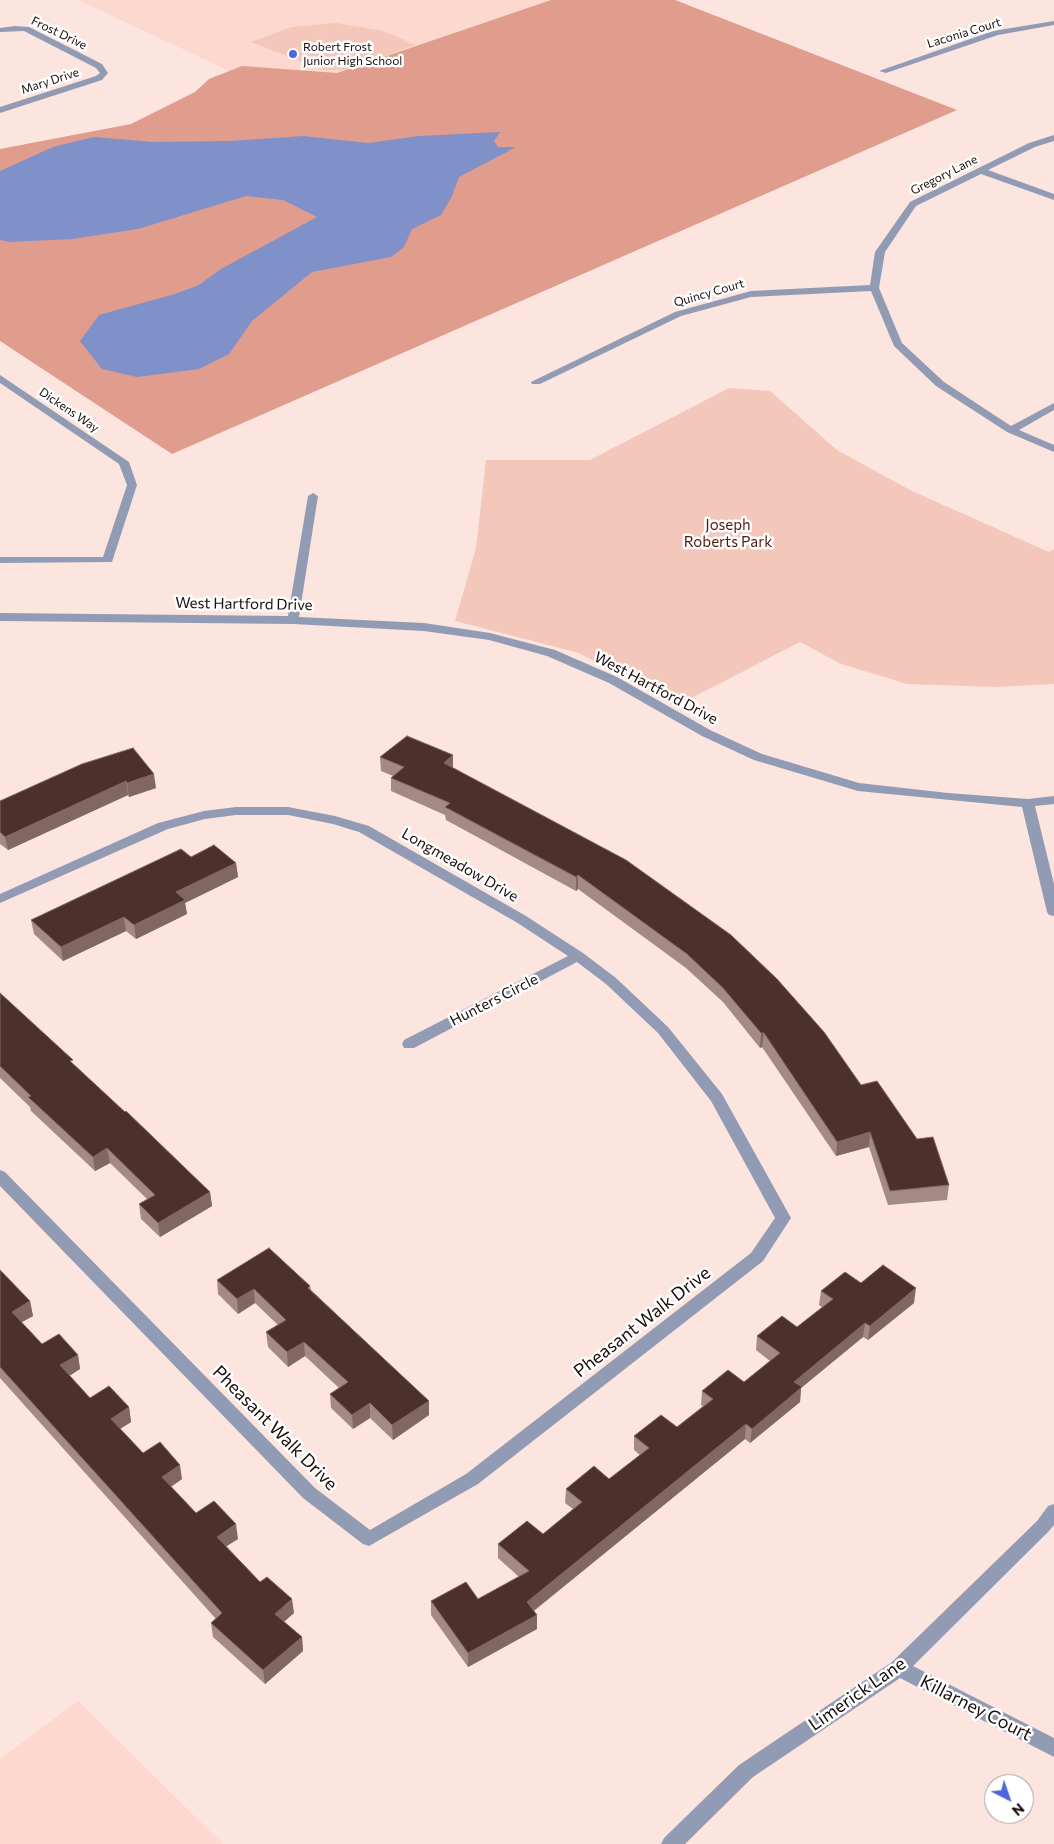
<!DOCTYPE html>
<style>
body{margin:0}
#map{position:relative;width:1054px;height:1844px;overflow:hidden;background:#fce5df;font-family:Commissioner,sans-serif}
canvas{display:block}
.north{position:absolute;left:984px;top:1774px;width:50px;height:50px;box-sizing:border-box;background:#fff;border:1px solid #a39e9d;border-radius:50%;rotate:139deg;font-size:14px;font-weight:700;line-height:20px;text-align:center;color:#190d0a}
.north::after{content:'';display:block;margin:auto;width:18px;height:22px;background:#4c67dc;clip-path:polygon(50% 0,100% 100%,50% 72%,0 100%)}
</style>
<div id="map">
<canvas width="1054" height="1844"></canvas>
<div class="north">N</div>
</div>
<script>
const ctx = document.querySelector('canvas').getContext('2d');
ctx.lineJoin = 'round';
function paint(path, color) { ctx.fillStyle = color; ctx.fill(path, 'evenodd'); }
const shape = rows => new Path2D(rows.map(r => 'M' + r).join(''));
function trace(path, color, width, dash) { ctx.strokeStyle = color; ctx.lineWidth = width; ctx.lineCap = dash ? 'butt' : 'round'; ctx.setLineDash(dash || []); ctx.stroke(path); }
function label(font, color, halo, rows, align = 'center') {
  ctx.font = font + ' Commissioner,sans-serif'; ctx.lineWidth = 5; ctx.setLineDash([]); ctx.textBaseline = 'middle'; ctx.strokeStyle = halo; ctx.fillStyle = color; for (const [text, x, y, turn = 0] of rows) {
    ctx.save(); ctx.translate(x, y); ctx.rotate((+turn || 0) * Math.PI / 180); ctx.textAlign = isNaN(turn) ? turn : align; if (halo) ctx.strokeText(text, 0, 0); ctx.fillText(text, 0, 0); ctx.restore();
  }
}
const built = shape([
 [78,0,551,0,278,94],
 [78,1701,223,1844,0,1844,0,1759]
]);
const green = shape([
 [336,23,384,31,415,45,347,70,323,70,251,42,291,27],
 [729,388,770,391,837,450,912,491,1049,552,1054,549,1054,684,996,687,907,684,841,664,800,642,676,706,579,653,455,621,476,548,486,460,590,460]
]);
const forest = shape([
 [551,0,675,0,957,110,172,454,0,341,0,149,131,124,195,92,209,79,242,66,337,73]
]);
const water = shape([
 [500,132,494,141,498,147,516,147,459,177,452,196,441,215,412,229,404,247,391,257,312,272,252,321,229,354,199,369,137,377,102,369,80,341,99,315,175,294,199,285,221,269,317,217,283,200,246,196,138,229,72,239,10,242,0,240,0,171,53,147,94,137,153,142,231,141,303,136,368,143,419,136]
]);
const minor = shape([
 [1054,21,1054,25,998,35,886,73,879,71,993,31,1054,21],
 [15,26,29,27,102,64,108,73,102,80,0,113,0,107,96,76,100,73,96,68,24,31,0,32,0,28,15,26],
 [1054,135,1054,141,1035,147,988,170,1054,194,1054,200,981,174,916,206,885,252,879,288,902,343,944,382,1011,426,1054,403,1054,410,1019,430,1054,445,1054,452,1007,432,936,386,894,346,871,291,751,297,681,316,540,384,532,384,531,382,675,312,751,291,870,285,875,252,910,202,1029,143,1054,135],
 [0,375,129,462,137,485,112,562,0,563,0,557,103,557,127,485,119,464,0,383,0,375],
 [313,493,318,496,299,617,424,623,490,633,555,650,617,677,710,730,762,754,859,783,948,793,1028,799,1054,796,1054,804,1035,806,1054,884,1054,916,1049,915,1047,912,1022,807,858,791,754,760,702,736,609,683,547,656,489,640,424,631,293,624,0,621,0,613,288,616,308,496,313,493],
 [236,807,288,807,335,816,369,826,526,916,583,953,616,978,668,1027,722,1094,791,1218,763,1261,478,1484,369,1546,363,1544,303,1498,0,1186,0,1170,5,1172,315,1488,370,1530,466,1474,751,1253,775,1218,711,1101,658,1033,606,984,577,962,414,1048,404,1048,402,1044,404,1040,568,956,516,922,359,832,333,824,288,815,236,815,205,819,168,829,0,903,0,894,158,823,204,811,236,807],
 [1054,1504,1054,1525,1049,1531,913,1666,1054,1738,1054,1757,900,1678,753,1777,685,1844,661,1844,664,1838,739,1765,892,1662,1037,1521,1048,1506,1054,1504]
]);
const wall = shape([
 [380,757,453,768,861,1085,949,1185,947,1200,888,1205,869,1147,836,1156,762,1047,760,1048,723,1002,686,968,578,889,576,891,446,820,445,815,391,791,391,778,393,776,381,771],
 [82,764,156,788,129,797,128,795,8,850,0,844,0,801],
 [191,857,236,863,238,877,185,903,187,914,136,939,126,931,63,961,34,934,31,920],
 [0,993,74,1065,210,1192,212,1206,160,1237,141,1219,139,1204,147,1199,110,1163,95,1171,31,1111,30,1107,0,1078],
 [0,1270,30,1301,33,1316,21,1322,42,1344,78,1355,80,1369,69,1376,90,1398,129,1407,131,1422,120,1429,143,1453,182,1479,171,1487,196,1513,238,1539,226,1546,260,1582,294,1613,284,1622,302,1637,303,1651,265,1684,213,1637,211,1623,216,1619,0,1378],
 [217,1280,310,1286,311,1290,429,1401,429,1415,393,1440,370,1418,353,1429,331,1408,330,1394,339,1388,305,1356,288,1367,268,1347,266,1332,278,1325,255,1303,238,1314,218,1294],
 [861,1283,914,1303,868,1340,863,1337,801,1388,800,1402,750,1443,745,1439,534,1611,537,1629,468,1667,431,1615,431,1601,478,1599,519,1577,498,1558,498,1544,543,1534,573,1509,565,1503,566,1489,609,1479,640,1455,634,1450,634,1436,677,1427,703,1406,701,1405,702,1391,744,1382,770,1361,756,1350,757,1336,797,1327,822,1307,819,1305,821,1291]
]);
const shadedWall = shape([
 [453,755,453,769,444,763],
 [154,774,156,788,129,797,127,783],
 [126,781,128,795,8,850,5,837],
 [236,863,238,877,185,903,187,914,136,939,134,925,176,892],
 [578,875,578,889,576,891,576,877],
 [124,917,126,931,63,961,61,947],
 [761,1033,764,1033,762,1047,760,1048],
 [870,1132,869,1147,836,1156,837,1142],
 [107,1148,110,1163,95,1171,93,1157],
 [210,1192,212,1206,160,1237,158,1223],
 [916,1288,914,1303,868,1340,870,1326],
 [254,1289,255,1303,238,1314,237,1299],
 [30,1301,33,1316,15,1326,12,1312],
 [865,1323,863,1337,801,1388,800,1402,750,1443,752,1429,794,1382],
 [304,1342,305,1356,288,1367,287,1352],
 [78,1355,80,1369,63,1380,60,1365],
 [429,1401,429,1415,393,1440,392,1425],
 [370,1403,370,1418,353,1429,352,1415],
 [129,1407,131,1422,113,1433,111,1419],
 [746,1424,745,1439,527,1616,527,1602],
 [180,1465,182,1479,164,1491,162,1477],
 [236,1524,238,1539,219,1551,217,1537],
 [292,1599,294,1613,276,1628,275,1614],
 [537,1615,537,1629,468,1667,468,1653],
 [302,1637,303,1651,265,1684,263,1670]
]);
const building = shape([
 [407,736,453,755,444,763,626,860,731,935,777,979,824,1032,861,1085,877,1081,917,1139,933,1137,949,1185,890,1191,870,1132,837,1142,764,1033,761,1033,723,988,687,954,578,875,576,877,445,807,450,803,391,778,404,767,380,757,407,736],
 [133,748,154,774,127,783,126,781,5,837,0,832,0,801,82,764,133,748],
 [214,845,236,863,176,892,185,900,134,925,124,917,61,947,31,920,181,849,191,857,214,845],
 [0,993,73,1060,70,1061,125,1112,126,1111,210,1192,158,1223,139,1204,155,1195,107,1148,93,1157,28,1097,31,1096,0,1066,0,993],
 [269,1248,310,1286,308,1288,429,1401,392,1425,370,1403,352,1415,330,1394,348,1382,304,1342,287,1352,266,1332,286,1320,254,1289,237,1299,217,1280,269,1248],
 [883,1265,916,1288,870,1326,865,1323,794,1382,802,1387,752,1429,746,1424,527,1602,537,1615,468,1653,431,1601,466,1582,478,1599,529,1571,498,1544,527,1521,543,1534,582,1502,566,1489,594,1466,609,1479,649,1448,634,1436,661,1415,677,1427,713,1399,702,1391,728,1370,744,1382,780,1353,757,1336,782,1316,797,1327,833,1299,821,1291,845,1272,861,1283,883,1265],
 [0,1270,30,1301,12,1312,42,1344,59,1334,78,1355,60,1365,90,1398,109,1386,129,1407,111,1419,143,1453,160,1442,180,1465,162,1477,196,1513,214,1501,236,1524,217,1537,260,1582,267,1577,292,1599,275,1614,302,1637,263,1670,211,1623,222,1613,0,1367,0,1270]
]);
const markers = [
 [293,54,5,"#4c67dc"]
];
const farStreetnames = [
 ["Frost Drive",59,33,26],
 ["Laconia Court",964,33,-17],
 ["Mary Drive",50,81,-18],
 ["Gregory Lane",944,175,-27],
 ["Quincy Court",709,293,-16],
 ["Dickens Way",69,410,34]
];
const farPoinames = [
 ["Robert Frost",303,47],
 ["Junior High School",303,61]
];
const parkNames = [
 ["Joseph",728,525],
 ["Roberts Park",728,542]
];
const streetNames = [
 ["West Hartford Drive",244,604,1],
 ["West Hartford Drive",656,688,28],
 ["Longmeadow Drive",460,865,30],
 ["Hunters Circle",494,1000,-27]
];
const nearStreetnames = [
 ["Pheasant Walk Drive",642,1322,-38],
 ["Pheasant Walk Drive",275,1428,45],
 ["Limerick Lane",857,1694,-35],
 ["Killarney Court",976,1708,27]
];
paint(built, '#fdd8ce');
paint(green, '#f4c7bb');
paint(forest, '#e09c8c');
paint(water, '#7f91c8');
paint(minor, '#929bb4');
paint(wall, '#a48a84');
paint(shadedWall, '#826660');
paint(building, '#4d3029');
trace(building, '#826660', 1);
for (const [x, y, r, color] of markers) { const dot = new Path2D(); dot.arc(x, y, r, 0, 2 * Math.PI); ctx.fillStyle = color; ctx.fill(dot); trace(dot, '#fff', 2); }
label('12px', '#190d0a', '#fff', farStreetnames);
label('12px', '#190d0a', '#fff', farPoinames, 'left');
label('15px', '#55190b', '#fff', parkNames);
label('15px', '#190d0a', '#fff', streetNames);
label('18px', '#190d0a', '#fff', nearStreetnames);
</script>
